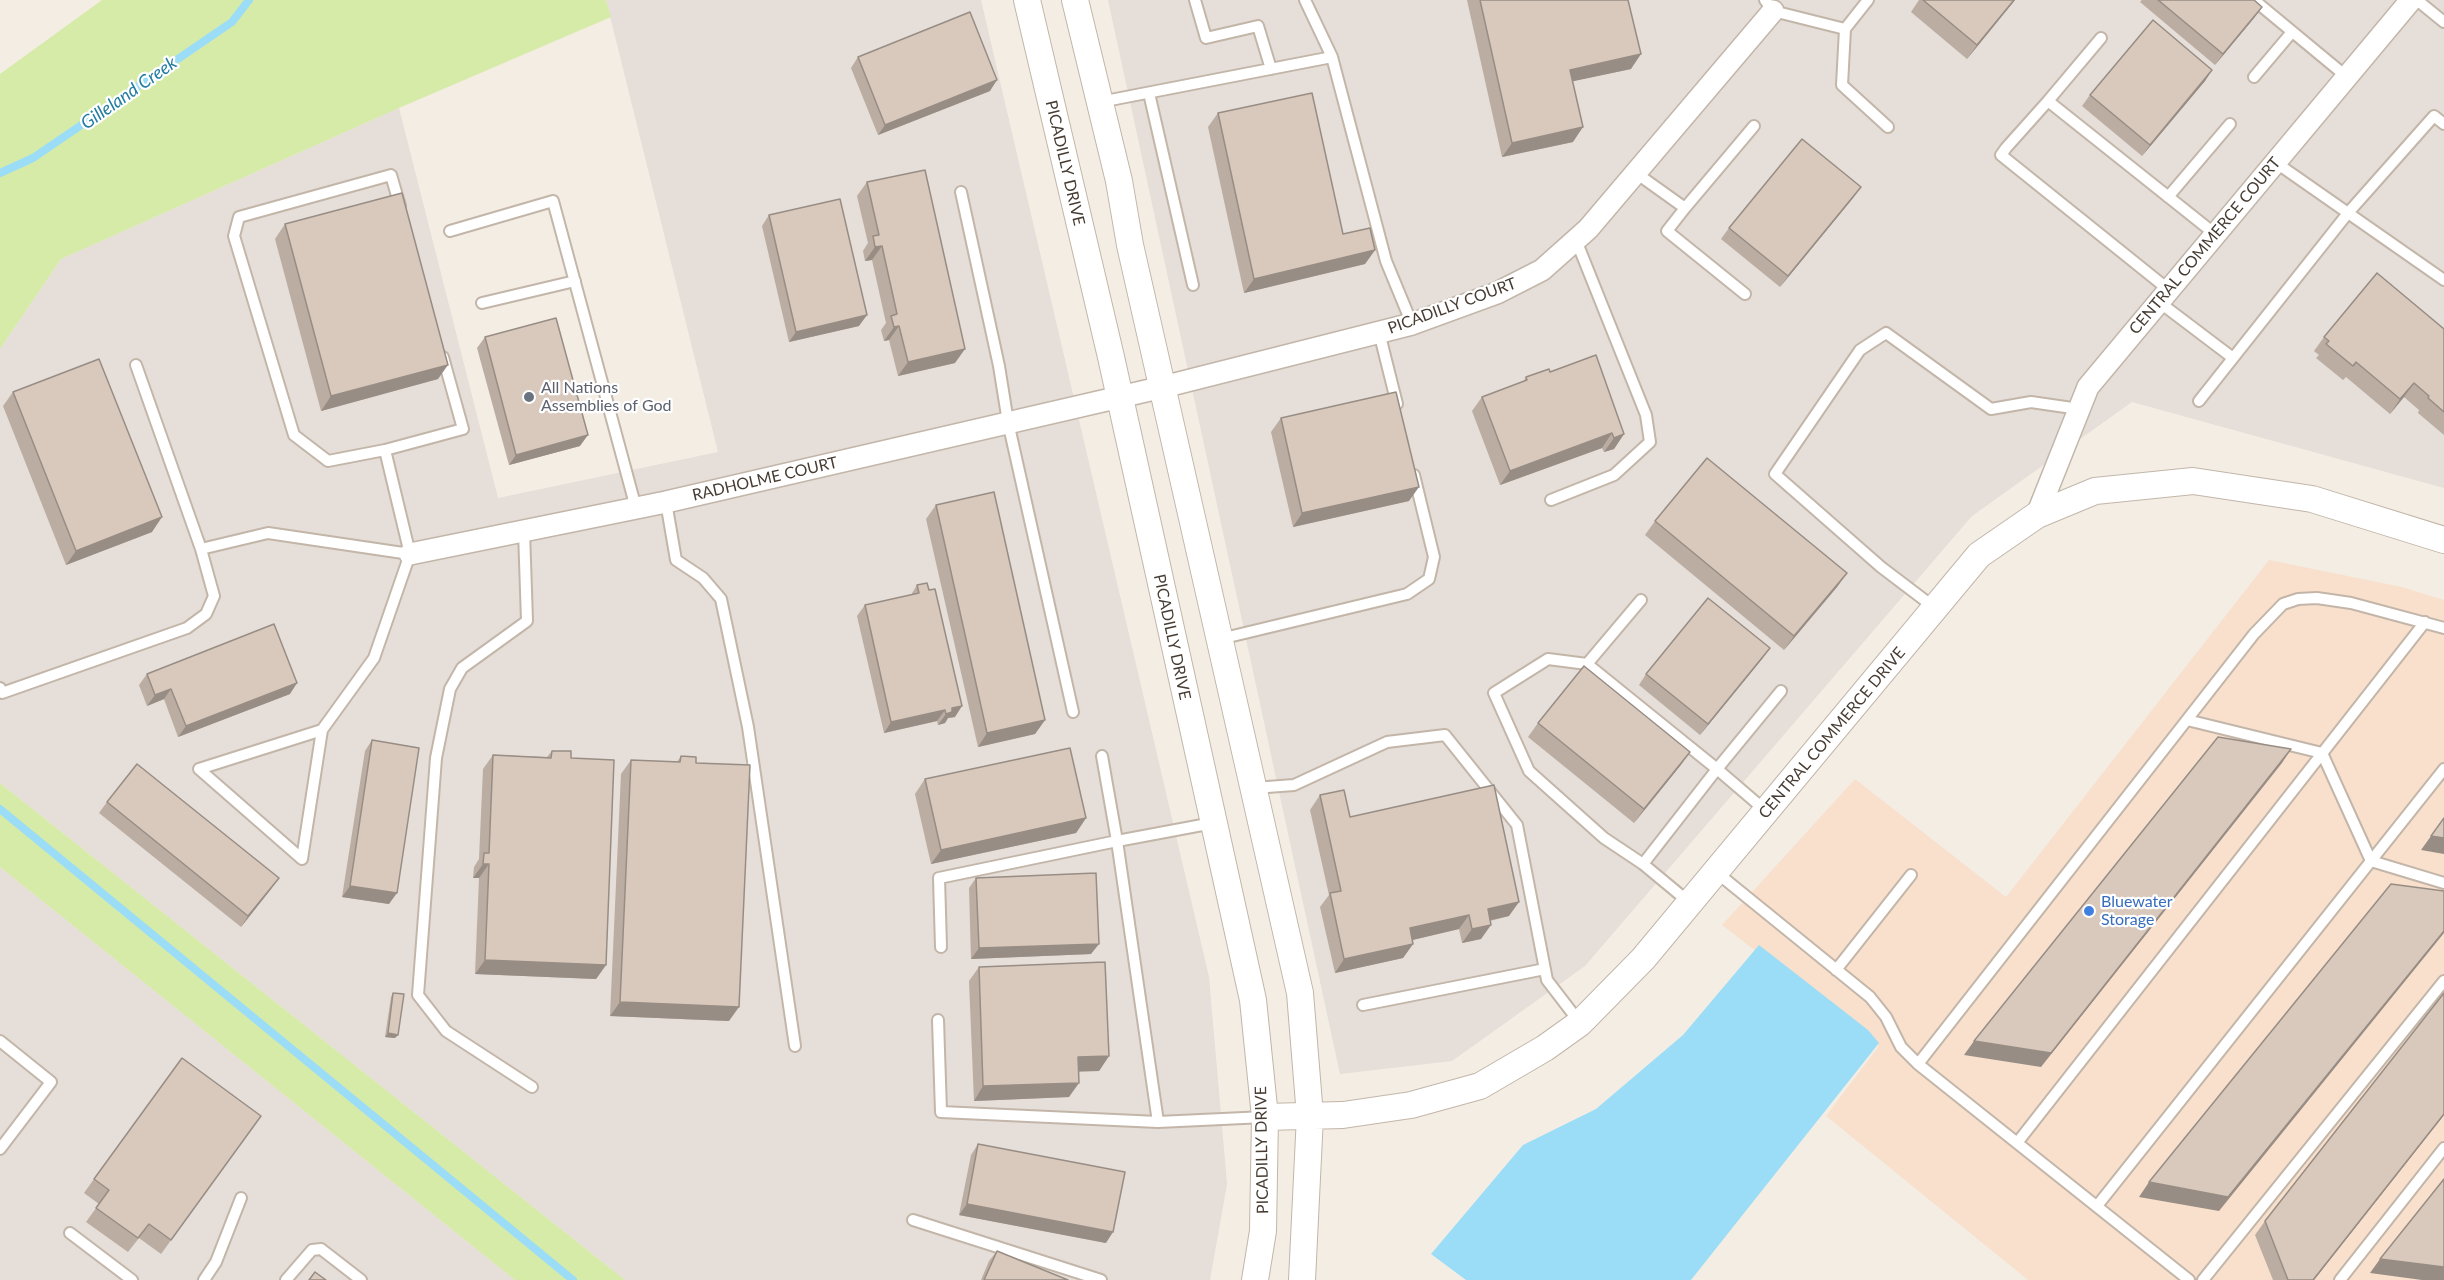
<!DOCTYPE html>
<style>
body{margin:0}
canvas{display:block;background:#f3ede4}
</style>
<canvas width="2444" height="1280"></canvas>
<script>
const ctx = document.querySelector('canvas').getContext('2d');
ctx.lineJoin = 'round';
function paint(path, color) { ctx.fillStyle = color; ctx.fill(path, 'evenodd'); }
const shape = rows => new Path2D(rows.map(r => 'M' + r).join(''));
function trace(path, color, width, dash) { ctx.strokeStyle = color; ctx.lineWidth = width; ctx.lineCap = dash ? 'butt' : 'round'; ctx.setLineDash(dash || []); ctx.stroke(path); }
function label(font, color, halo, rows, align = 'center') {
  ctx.font = font + ' Lato,sans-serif'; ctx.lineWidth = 4.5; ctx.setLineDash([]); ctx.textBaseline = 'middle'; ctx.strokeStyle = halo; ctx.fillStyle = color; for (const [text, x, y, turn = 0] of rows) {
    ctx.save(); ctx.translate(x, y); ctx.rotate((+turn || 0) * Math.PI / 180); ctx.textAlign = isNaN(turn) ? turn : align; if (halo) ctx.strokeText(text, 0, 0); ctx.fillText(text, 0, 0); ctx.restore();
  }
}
const commercial = shape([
 [2269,560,2402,587,2444,600,2444,1280,2028,1280,1826,1116,1879,1046,1722,925,1855,779,2006,897]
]);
const industrial = shape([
 [606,0,981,0,1209,977,1227,1184,1210,1280,625,1280,0,783,0,349,61,259,399,108,498,498,718,452],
 [1108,0,2444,0,2444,488,2132,402,1972,516,1585,966,1452,1061,1340,1074],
 [0,867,515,1280,0,1280]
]);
const green = shape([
 [102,0,606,0,611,17,399,108,61,259,0,349,0,74],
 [0,783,625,1280,515,1280,0,867]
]);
const water = shape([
 [1759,945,1868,1030,1879,1043,1691,1280,1466,1280,1431,1254,1523,1145,1596,1109,1683,1035]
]);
const stream = shape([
 [0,173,33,158,232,22,249,0],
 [0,809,573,1280]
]);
const service = shape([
 [1195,0,1206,38,1258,26,1271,69],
 [1305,0,1332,57],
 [1765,0,1773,11,1845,29,1868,0],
 [2254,0,2347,77],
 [2417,0,2444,22],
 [1845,29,1842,85,1888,127],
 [2254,77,2292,32],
 [1149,93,1193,285],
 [2048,101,2101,38],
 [1100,102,1332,57,1386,261,1412,324],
 [2275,162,2444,280],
 [1636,173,1685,208,1667,231,1745,294],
 [961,192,999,366,1008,422,1073,712],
 [2168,197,2230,124],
 [1685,208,1754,126],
 [450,231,553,201,636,508],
 [2169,290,2001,155,2006,148,2048,101,2215,234],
 [2159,302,2233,358],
 [482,303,575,281],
 [1379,332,1397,404],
 [136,365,201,549],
 [2199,401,2348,213,2434,116,2444,124],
 [385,450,328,461,294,435,234,236,239,217,391,175,400,206],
 [1551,500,1614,475,1650,442,1646,415,1576,240],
 [666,502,676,560,703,578,721,599,748,727,795,1046],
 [524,531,527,621,462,668,450,689,436,758,418,995,446,1031,532,1087],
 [1641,600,1587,664,1548,659,1494,693,1529,771,1604,838,1643,864],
 [1935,608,1881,567,1775,474,1860,350,1886,333,1991,409,2031,402,2079,409],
 [1220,639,1407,594,1429,579,1434,557,1414,475],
 [1587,664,1717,769,1643,864,1690,903],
 [0,688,2,693,187,628,206,614,214,596,201,549,268,533,410,554],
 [2187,720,2322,753,2371,861,2444,883],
 [322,730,302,859,199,769,322,730,374,658,410,554,385,450,463,429,443,357],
 [1254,788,1294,785,1387,742,1445,735,1517,825,1547,980,1580,1023],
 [1766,811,1717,769,1781,691],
 [1213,823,1117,841,1158,1122,1265,1117],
 [1716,872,1870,997,1886,1017,1901,1047,1918,1064,2189,1280],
 [941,947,939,878,1117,841,1102,756],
 [1836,970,1911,875],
 [1363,1005,1545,969],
 [938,1020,941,1112,1158,1122],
 [0,1041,51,1082,0,1149],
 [1918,1064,2254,634,2283,604,2298,599,2317,598,2351,603,2444,628],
 [2017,1143,2425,622],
 [2097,1206,2444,769],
 [913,1220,1101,1280],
 [70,1233,132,1280],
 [204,1280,216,1262,241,1198],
 [286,1280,312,1250,321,1249,361,1280],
 [2203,1280,2444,981],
 [2340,1280,2444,1148]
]);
const minor = shape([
 [2037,515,2088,387,2411,0],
 [410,554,666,502,1163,387,1412,324,1497,293,1542,270,1588,229,1773,11]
]);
const tertiary = shape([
 [1027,0,1111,357,1253,1000,1265,1117,1263,1231,1255,1280],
 [1075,0,1119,181,1130,245,1300,993,1310,1116,1302,1280],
 [1265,1117,1343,1115,1411,1105,1480,1086,1545,1048,1580,1023,1643,959,1979,555,2037,515,2095,491,2193,481,2312,499,2444,540]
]);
const wall = shape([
 [1467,0,1628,0,1631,69,1573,81,1573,142,1502,157],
 [1919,0,2015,0,1967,59,1911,12],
 [2142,0,2254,0,2262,7,2254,18,2215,65,2140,2],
 [858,57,990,91,878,135,851,68],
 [2212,70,2205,81,2142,156,2082,106,2090,95],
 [1218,113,1343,234,1375,250,1365,264,1244,293,1208,127],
 [867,182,955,363,898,376,889,340,884,341,881,330,886,323,872,260,865,261,863,251,868,243,857,196],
 [1853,198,1780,287,1721,239,1729,228],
 [769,215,859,326,789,342,762,226],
 [285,224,438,379,321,411,275,239],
 [2444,329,2444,435,2418,413,2419,410,2404,397,2390,414,2346,377,2343,380,2316,358,2319,355,2314,351,2324,337],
 [485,337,580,446,509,465,477,348],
 [1550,372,1624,434,1614,449,1604,452,1602,448,1500,485,1472,411,1482,397,1523,382,1526,377],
 [13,392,152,532,66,565,3,406],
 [1281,418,1409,501,1293,527,1271,432],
 [936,505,1045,720,1035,734,978,747,926,519],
 [1655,521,1847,573,1837,587,1784,650,1645,535],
 [917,585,955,717,948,718,945,723,938,725,937,721,884,733,857,616,865,605,911,595],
 [1770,648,1762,659,1700,735,1639,685,1646,674],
 [147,674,290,694,178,737,164,699,147,706,139,685],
 [1538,723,1690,752,1680,766,1634,823,1528,737],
 [372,740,389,904,342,897,365,751],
 [552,751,571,758,606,965,596,979,475,974,479,878,473,878,474,867,479,859,483,769,493,755,547,757],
 [681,756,696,763,729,1021,610,1016,621,774,631,760,677,762],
 [925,779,1086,818,1076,833,931,864,915,794],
 [1320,795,1350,817,1509,916,1490,921,1481,939,1462,943,1459,929,1412,940,1413,944,1403,958,1335,973,1320,907,1329,895,1310,810],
 [107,802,271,889,241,927,99,813],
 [976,878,1091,954,971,959,969,888],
 [979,967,1109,1056,1099,1071,1078,1071,1069,1097,974,1101,969,981],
 [393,993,395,1038,385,1037,391,997],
 [2444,1115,2314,1280,2273,1280,2255,1235,2265,1221],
 [261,1116,161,1254,139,1238,128,1252,86,1222,99,1204,84,1193,94,1179],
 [978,1144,1106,1243,959,1215,971,1155],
 [997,1251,1068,1280,981,1280,989,1261]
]);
const shadedWall = shape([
 [2014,0,2015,0,1967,59,1977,45],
 [2262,7,2254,18,2215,65,2223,54],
 [1641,54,1631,69,1560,84,1570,70],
 [2212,70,2205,81,2142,156,2150,145],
 [997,80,990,91,878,135,885,125],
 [1583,127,1573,142,1502,157,1512,143],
 [1861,187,1853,198,1780,287,1788,276],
 [882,246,872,260,865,261,875,247],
 [1375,250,1365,264,1244,293,1254,279],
 [867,315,859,326,789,342,796,332],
 [899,326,889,340,884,341,894,327],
 [965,349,955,363,898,376,908,362],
 [448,365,438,379,321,411,331,396],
 [2414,383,2404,397,2390,414,2400,399],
 [1612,433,1602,448,1500,485,1510,471],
 [1624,434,1614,449,1604,452,1614,438],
 [588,435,580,446,509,465,516,455],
 [1419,487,1409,501,1293,527,1302,513],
 [162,517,152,532,66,565,76,551],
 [1847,573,1837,587,1784,650,1794,636],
 [1770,648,1762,659,1700,735,1708,724],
 [297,683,290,694,178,737,186,726],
 [171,689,164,699,147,706,155,695],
 [962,706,955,717,948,718,945,723,938,725,946,714,952,708],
 [945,710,937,721,884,733,891,722],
 [1045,720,1035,734,978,747,987,733],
 [2291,749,2282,763,2041,1067,1964,1055,1974,1041],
 [1690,752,1680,766,1634,823,1644,809],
 [1086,818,1076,833,931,864,941,850],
 [2431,836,2444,838,2444,854,2421,850],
 [483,864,489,864,479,878,473,878],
 [279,878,271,889,241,927,248,916],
 [350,886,397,893,389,904,342,897],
 [1519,902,1509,916,1478,923,1488,909],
 [1469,915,1459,929,1400,943,1410,928],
 [1491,925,1481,939,1462,943,1472,929],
 [2444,931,2444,933,2219,1211,2139,1197,2149,1182],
 [1099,944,1091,954,971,959,979,948],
 [1413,944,1403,958,1335,973,1344,959],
 [485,960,606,965,596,979,475,974],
 [620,1002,739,1007,729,1021,610,1016],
 [388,1033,398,1035,395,1038,385,1037],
 [1109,1056,1099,1071,1068,1072,1078,1057],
 [1079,1083,1069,1097,974,1101,983,1086],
 [2444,1114,2444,1115,2314,1280,2313,1280],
 [967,1204,1113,1232,1106,1243,959,1215],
 [2380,1259,2444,1267,2444,1280,2422,1280,2370,1273]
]);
const building = shape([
 [1480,0,1628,0,1641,54,1570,70,1583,127,1512,143,1480,0],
 [1923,0,2014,0,1977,45,1923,0],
 [2158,0,2254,0,2262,7,2223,54,2158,0],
 [970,12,997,80,885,125,858,57,970,12],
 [2153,20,2212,70,2150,145,2090,95,2153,20],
 [1312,93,1343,234,1370,228,1375,250,1254,279,1218,113,1312,93],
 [1802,139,1861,187,1788,276,1729,228,1802,139],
 [925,170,965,349,908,362,899,326,894,327,891,316,897,314,882,246,875,247,873,236,879,235,867,182,925,170],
 [402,193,448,365,331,396,285,224,402,193],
 [840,199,867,315,796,332,769,215,840,199],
 [2377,273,2444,329,2444,412,2428,398,2429,396,2414,383,2400,399,2356,362,2353,366,2326,344,2329,341,2324,337,2377,273],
 [556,318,588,435,516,455,485,337,556,318],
 [1596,355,1624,434,1614,438,1612,433,1510,471,1482,397,1527,380,1526,377,1549,369,1550,372,1596,355],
 [99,359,162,517,76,551,13,392,99,359],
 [1396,392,1419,487,1302,513,1281,418,1396,392],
 [1707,458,1847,573,1794,636,1655,521,1707,458],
 [994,492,1045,720,987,733,936,505,994,492],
 [927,583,929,590,935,589,962,706,952,708,952,712,946,714,945,710,891,722,865,605,919,593,917,585,927,583],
 [1708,598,1770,648,1708,724,1646,674,1708,598],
 [274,624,297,683,186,726,171,689,155,695,147,674,274,624],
 [1584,666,1690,752,1644,809,1538,723,1584,666],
 [2218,737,2291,749,2051,1053,1974,1041,2218,737],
 [372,740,419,748,397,893,350,886,372,740],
 [1070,748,1086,818,941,850,925,779,1070,748],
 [552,751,571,751,571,758,614,760,606,965,485,960,489,864,483,864,484,853,489,853,493,755,551,758,552,751],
 [681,756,696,757,696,763,750,765,739,1007,620,1002,631,760,680,762,681,756],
 [137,764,279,878,248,916,107,802,137,764],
 [1494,785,1519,902,1488,909,1491,925,1472,929,1469,915,1410,928,1413,944,1344,959,1330,893,1341,891,1320,795,1344,790,1350,817,1494,785],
 [2444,818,2444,838,2431,836,2444,818],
 [1096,873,1099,944,979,948,976,878,1096,873],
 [2391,884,2444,891,2444,931,2228,1197,2149,1182,2391,884],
 [1105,962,1109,1056,1078,1057,1079,1083,983,1086,979,967,1105,962],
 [393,993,404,994,398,1035,388,1033,393,993],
 [2444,993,2444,1114,2313,1280,2288,1280,2265,1221,2444,993],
 [182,1058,261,1116,171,1240,149,1224,138,1238,96,1208,109,1190,94,1179,182,1058],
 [978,1144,1125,1172,1113,1232,967,1204,978,1144],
 [2444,1179,2444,1267,2380,1259,2444,1179],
 [997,1251,1068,1280,984,1280,997,1251],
 [315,1272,326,1280,309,1280,315,1272]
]);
const markers = [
 [529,397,6,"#6b7280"],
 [2089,911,6,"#3f7fe0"]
];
const streetNames = [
 ["PICADILLY DRIVE",1065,163,77],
 ["CENTRAL COMMERCE COURT",2205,246,-50],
 ["PICADILLY COURT",1452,306,-20],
 ["RADHOLME COURT",765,479,-13],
 ["PICADILLY DRIVE",1172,637,78],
 ["CENTRAL COMMERCE DRIVE",1832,733,-50],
 ["PICADILLY DRIVE",1262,1150,-91]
];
const worshipNames = [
 ["All Nations",541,388],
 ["Assemblies of God",541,406]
];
const shopNames = [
 ["Bluewater",2101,902],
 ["Storage",2101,920]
];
const waterNames = [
 ["Gilleland Creek",129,93,-35]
];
paint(commercial, '#f8e0cd');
paint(industrial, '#e5ded9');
paint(green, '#d7eba9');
paint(water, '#9bddf6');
trace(stream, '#9bddf6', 8);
trace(service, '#c3b6a9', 14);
trace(minor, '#c3b6a9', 24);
trace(tertiary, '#c3b6a9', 28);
trace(service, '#fff', 10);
trace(minor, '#fff', 21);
trace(tertiary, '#fff', 26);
paint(wall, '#bbada2');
paint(shadedWall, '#988d84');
paint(building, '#d9c9bc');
trace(building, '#988d84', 1.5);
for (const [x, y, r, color] of markers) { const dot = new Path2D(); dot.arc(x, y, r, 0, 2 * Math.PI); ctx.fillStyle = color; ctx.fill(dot); trace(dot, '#fff', 2); }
label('16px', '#463c33', '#fff', streetNames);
label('16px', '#5b616d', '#fff', worshipNames, 'left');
label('16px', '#366cbe', '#fff', shopNames, 'left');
label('italic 18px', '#227da1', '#fff', waterNames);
</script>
